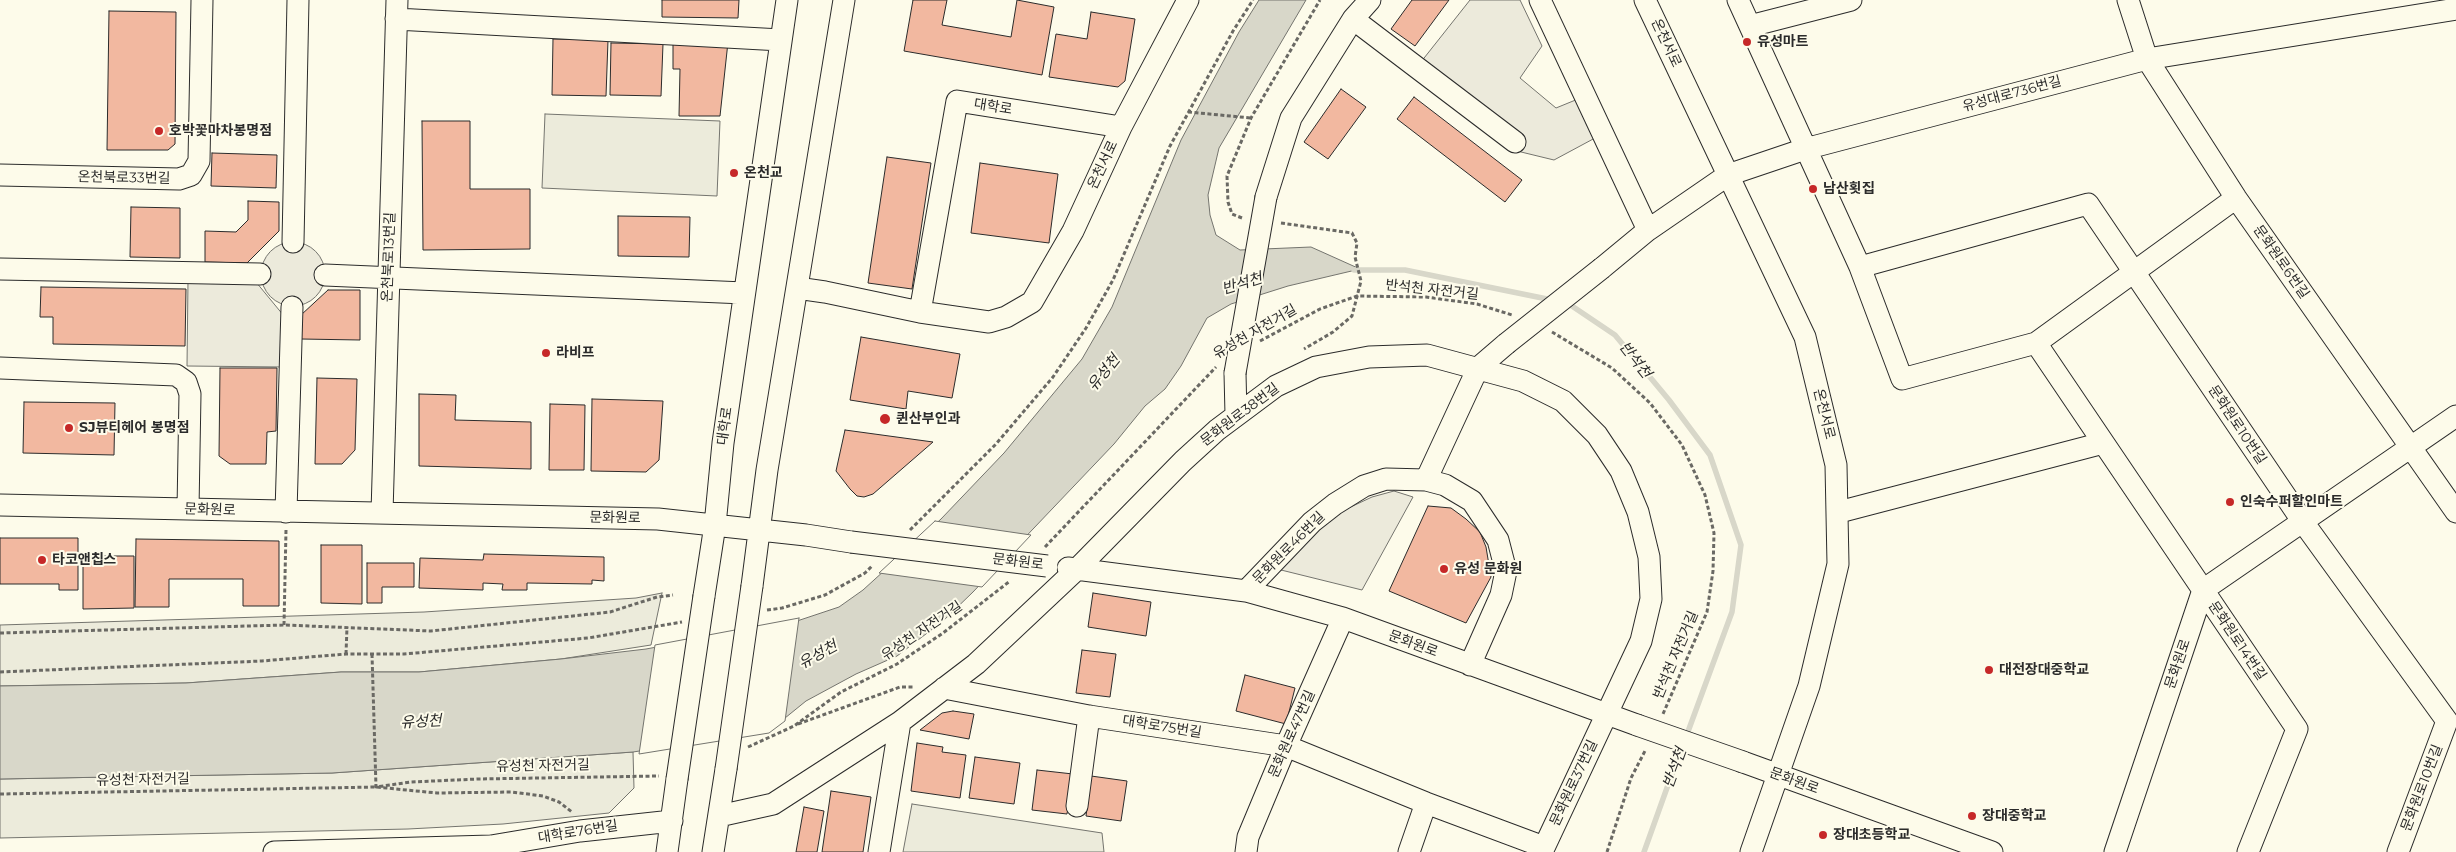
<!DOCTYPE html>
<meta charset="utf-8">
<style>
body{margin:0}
canvas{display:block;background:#fdfbea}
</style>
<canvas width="2456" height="852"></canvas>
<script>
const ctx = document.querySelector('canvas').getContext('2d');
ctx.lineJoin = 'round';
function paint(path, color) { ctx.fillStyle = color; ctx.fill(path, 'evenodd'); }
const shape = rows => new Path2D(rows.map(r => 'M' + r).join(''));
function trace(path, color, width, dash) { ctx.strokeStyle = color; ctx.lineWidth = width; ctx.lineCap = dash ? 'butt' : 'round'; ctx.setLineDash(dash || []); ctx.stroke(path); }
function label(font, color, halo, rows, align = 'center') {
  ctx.font = font + ' Montserrat,"Noto Sans KR",sans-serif'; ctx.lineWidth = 4; ctx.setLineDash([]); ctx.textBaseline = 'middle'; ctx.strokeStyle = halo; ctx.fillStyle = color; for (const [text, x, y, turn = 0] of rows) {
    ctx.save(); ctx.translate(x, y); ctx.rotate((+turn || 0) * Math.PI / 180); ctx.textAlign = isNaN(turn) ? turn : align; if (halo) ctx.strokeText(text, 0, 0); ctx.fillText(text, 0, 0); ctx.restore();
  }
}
const green = shape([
 [545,114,720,121,717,196,542,188,545,114],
 [662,593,651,645,561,659,419,672,341,672,186,683,0,686,0,625,424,612,636,598,662,593],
 [633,752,634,788,609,813,503,824,408,829,0,838,0,779,332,773,633,752],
 [912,804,1102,833,1104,852,903,852,912,804]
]);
const parking = shape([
 [1470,0,1520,0,1542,46,1520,78,1556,108,1578,99,1595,138,1554,160,1517,151,1413,72,1470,0],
 '261 274a32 32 0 1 1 64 0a32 32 0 1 1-64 0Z',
 [188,281,256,282,284,316,283,367,187,366,188,281],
 [1394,491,1413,497,1362,590,1277,569,1292,552,1342,511,1372,497,1394,491]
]);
const water = shape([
 [1259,0,1306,0,1219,148,1208,195,1210,215,1216,235,1240,250,1311,247,1360,269,1288,286,1231,304,1207,318,1181,366,1165,389,1145,406,1114,444,973,592,943,621,897,656,856,674,806,701,769,731,633,752,332,773,0,779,0,686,186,683,341,672,419,672,561,659,646,649,797,621,839,607,863,590,941,519,1004,453,1082,359,1112,307,1181,140,1239,32,1259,0]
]);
const pier = shape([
 [935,521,1031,535,982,587,879,573,935,521],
 [799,618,785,721,769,733,639,754,655,645,799,618]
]);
const stream = shape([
 [1354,270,1405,270,1552,300],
 [1566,302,1615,335,1669,400,1710,455,1741,545,1732,612,1686,737],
 [1644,852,1682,746]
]);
const building = shape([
 [662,0,739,0,738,18,662,17,662,0],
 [913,0,947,0,942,25,1011,37,1017,0,1054,7,1042,75,904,51,913,0],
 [1412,0,1449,0,1415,46,1391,29,1412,0],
 [109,11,176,12,175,144,168,150,107,150,109,11],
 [1091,12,1135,19,1125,81,1118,87,1049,77,1056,34,1087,39,1091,12],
 [553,39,608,40,606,96,552,95,553,39],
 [673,41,728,42,720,116,679,116,680,69,673,69,673,41],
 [611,43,663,44,661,96,610,95,611,43],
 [1341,89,1366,107,1328,159,1304,142,1341,89],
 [1414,97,1522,180,1505,202,1397,119,1414,97],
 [422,121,470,121,470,189,530,189,530,249,423,250,422,121],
 [212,153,277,155,276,188,211,186,212,153],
 [887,157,931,163,912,289,868,283,887,157],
 [980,163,1058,174,1049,243,971,233,980,163],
 [248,201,279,202,279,231,247,263,205,262,205,231,236,232,248,220,248,201],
 [131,207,180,208,180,258,130,257,131,207],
 [618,216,690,217,689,257,618,256,618,216],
 [41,287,186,289,185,346,53,344,53,317,40,317,41,287],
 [328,290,360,290,360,340,301,339,301,315,328,290],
 [861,337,960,354,952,398,908,391,906,409,850,400,861,337],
 [220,368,277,368,276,431,267,432,266,464,230,464,219,456,220,368],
 [317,378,357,379,355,450,342,464,315,464,317,378],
 [419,394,456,395,455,420,531,422,531,469,419,466,419,394],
 [592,399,663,401,659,460,646,472,591,471,592,399],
 [24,402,115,403,114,455,23,453,24,402],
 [550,404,585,405,584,470,549,470,550,404],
 [845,430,933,442,873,494,864,497,857,496,850,489,836,471,845,430],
 [1428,506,1451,508,1466,519,1480,532,1486,547,1491,577,1466,623,1389,591,1428,506],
 [0,538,78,538,78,590,59,590,59,584,0,584,0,538],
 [136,539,279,541,279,606,243,606,243,579,169,579,169,607,135,607,136,539],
 [321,545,362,545,362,604,321,603,321,545],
 [484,554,604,557,604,581,592,580,592,584,527,583,527,590,502,590,503,584,483,583,483,590,419,588,420,558,483,560,484,554],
 [83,556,134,556,134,608,83,609,83,556],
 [367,563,414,563,414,587,382,587,382,603,367,603,367,563],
 [1093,593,1151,602,1146,636,1088,627,1093,593],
 [1082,650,1116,654,1110,697,1076,693,1082,650],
 [1245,675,1295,688,1286,724,1236,711,1245,675],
 [953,711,974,714,969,739,920,730,942,713,953,711],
 [917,743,943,747,942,752,966,755,960,798,911,791,917,743],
 [975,757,1020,763,1014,804,969,798,975,757],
 [1037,770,1073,774,1067,814,1032,810,1037,770],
 [1091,776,1127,781,1121,821,1086,816,1091,776],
 [831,791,871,797,863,852,822,852,831,791],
 [804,807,824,811,817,852,796,852,804,807]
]);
const path = shape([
 [1188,112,1251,118],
 [1242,218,1232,214,1228,202,1227,176,1251,118,1320,0],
 [1281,223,1352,233,1357,243,1355,257,1361,281,1352,316,1333,332,1304,349],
 [1552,332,1612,368,1650,403,1682,445,1705,495,1714,533,1713,571,1707,612,1663,714],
 [1260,341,1320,309,1357,296,1426,297,1477,304,1512,315],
 [910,530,996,444,1053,377,1086,328,1113,280,1170,146,1233,31,1253,0],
 [1045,547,1216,367],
 [767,610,782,608,825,595,865,573,873,565],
 [284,625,286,530],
 [0,633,284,625,431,631,610,612,657,597,673,595],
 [346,654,347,627],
 [372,654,376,787,411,782,478,779,659,776],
 [0,672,262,661,346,654,404,654,588,638,682,622],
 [798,724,900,687,913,687],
 [748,747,794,726,841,692,897,664,943,633,1010,581],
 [0,794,376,787,437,793,512,792,543,796,559,802,572,812],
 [1607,852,1631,778,1646,749]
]);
const minor = shape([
 [1540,0,1648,230],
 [1645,0,1805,337,1836,465,1838,564,1809,686,1751,852],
 [1738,0,1860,267,1902,379,2036,343,2236,198],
 [2128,0,2147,59,2236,198,2456,512],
 [396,19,781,40],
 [1353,19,1515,142],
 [1750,26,1851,0],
 [0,175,179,179,191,175,199,161,202,0],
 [1266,197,1291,118,1353,19,1370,0],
 [293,242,298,0],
 [1860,267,2088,204,2303,522,2447,721,2398,852],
 [1602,268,1648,230,1728,175,1805,149,2147,59,2456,9],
 [0,269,260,274],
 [325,275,744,293],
 [797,288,825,292,920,312,989,322,1006,317,1032,302,1073,231,1121,127,1188,0],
 [920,312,957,101,1121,127],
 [2036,343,2297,729,2248,852],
 [0,368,176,375,186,382,190,394,188,509],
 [1235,373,1236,415],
 [1426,480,1478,368,1506,344],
 [0,505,658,519,806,535,851,542],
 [286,512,292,307],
 [1839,512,2103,443],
 [382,513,397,0],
 [1068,568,1246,591,1343,618,1637,725],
 [752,586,767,470,844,0],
 [1246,591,1312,522,1335,504,1364,486,1386,479,1426,480,1445,485,1472,501,1498,540,1506,571,1501,595,1470,665],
 [704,596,715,525,723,443,787,0],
 [944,688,1089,716,1286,746,1426,803,1544,847],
 [1743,762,1992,852],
 [1077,806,1089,716],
 [719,816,773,804,900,722,976,664,1077,569,1183,461,1217,430,1276,386,1316,367,1369,357,1427,355,1523,381,1563,401,1597,435,1621,471,1638,512,1649,557,1651,599,1641,641,1542,852],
 [274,852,491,846,580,831,672,821],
 [667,852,677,779],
 [713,852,726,769],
 [879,852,900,722],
 [1246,852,1248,837,1286,746,1343,618],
 [1409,852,1426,803],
 [2115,852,2203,590,2456,416]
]);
const minorBridge = shape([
 [1506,344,1602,268],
 [1235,373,1266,197],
 [851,542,1047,566],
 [1637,725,1743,762],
 [726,769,752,586],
 [677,779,704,596]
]);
const markers = [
 [1747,42,5,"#c62828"],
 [159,131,5,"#c62828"],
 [734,173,5,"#c62828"],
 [1813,189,5,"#c62828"],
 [546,353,5,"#c62828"],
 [885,419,6,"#c62828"],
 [69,428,5,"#c62828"],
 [2230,502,5,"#c62828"],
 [42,560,5,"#c62828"],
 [1444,569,5,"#c62828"],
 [1989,670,5,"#c62828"],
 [1972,816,5,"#c62828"],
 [1823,835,5,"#c62828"]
];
const poiNames = [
 ["유성마트",1757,42],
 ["호박꽃마차봉명점",169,131],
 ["온천교",744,173],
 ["남산횟집",1823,189],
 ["라비프",556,353],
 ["퀸산부인과",896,419],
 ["SJ뷰티헤어 봉명점",79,428],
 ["인숙수퍼할인마트",2240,502],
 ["타코앤칩스",52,560],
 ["유성 문화원",1454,569],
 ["대전장대중학교",1999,670],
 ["장대중학교",1982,816],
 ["장대초등학교",1833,835]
];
const streetNames = [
 ["온천서로",1666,43,65],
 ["유성대로736번길",2012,94,-15],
 ["대학로",993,107,9],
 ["온천서로",1103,165,-65],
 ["온천북로33번길",124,178,1],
 ["온천북로13번길",389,257,-88],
 ["문화원로6번길",2281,262,55],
 ["반석천 자전거길",1432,290,6],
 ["유성천 자전거길",1255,332,-30],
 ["온천서로",1824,414,76],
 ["문화원로38번길",1240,415,-37],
 ["문화원로10번길",2237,425,56],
 ["대학로",725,426,-82],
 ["문화원로",210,510,2],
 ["문화원로",615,518,1],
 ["문화원로46번길",1289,548,-45],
 ["문화원로",1018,562,7],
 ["유성천 자전거길",922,631,-34],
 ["문화원로14번길",2237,641,56],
 ["문화원로",1413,644,20],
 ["반석천 자전거길",1676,655,-67],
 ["문화원로",2178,664,-71],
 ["대학로75번길",1162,727,9],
 ["문화원로47번길",1292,734,-66],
 ["유성천 자전거길",543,766,-1],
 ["유성천 자전거길",143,780,-1],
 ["문화원로",1794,781,20],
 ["문화원로37번길",1574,783,-65],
 ["문화원로10번길",2422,788,-69],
 ["대학로76번길",578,832,-9]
];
const waterNames = [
 ["반석천",1242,284,-17],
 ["반석천",1635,360,52],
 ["유성천",1104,373,-51],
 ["유성천",818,655,-29],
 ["유성천",421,722,-3],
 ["반석천",1675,768,-70]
];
paint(green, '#ecebdb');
trace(green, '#74746e', 1);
paint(parking, '#eceadb');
trace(parking, '#74746e', 1);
paint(water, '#d8d7c9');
trace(water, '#74746e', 1);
paint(pier, '#fdfbea');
trace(pier, '#74746e', 1);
trace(stream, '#d8d7c9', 5.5);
paint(building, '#f2b8a0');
trace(building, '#2b2b2b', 1);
trace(minor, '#2b2b2b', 23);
trace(path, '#6a6964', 3, [4, 2.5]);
trace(minor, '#fdfbea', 21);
trace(minorBridge, '#2b2b2b', 23, []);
trace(minorBridge, '#fdfbea', 21);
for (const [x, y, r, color] of markers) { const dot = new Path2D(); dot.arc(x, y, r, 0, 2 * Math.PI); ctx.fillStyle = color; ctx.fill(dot); trace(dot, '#fdfbea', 2); }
label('bold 14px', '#2b2b2b', '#fdfbea', poiNames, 'left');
label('14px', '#2b2b2b', '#fdfbea', streetNames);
label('italic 15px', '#2b2b2b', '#fdfbea', waterNames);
</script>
